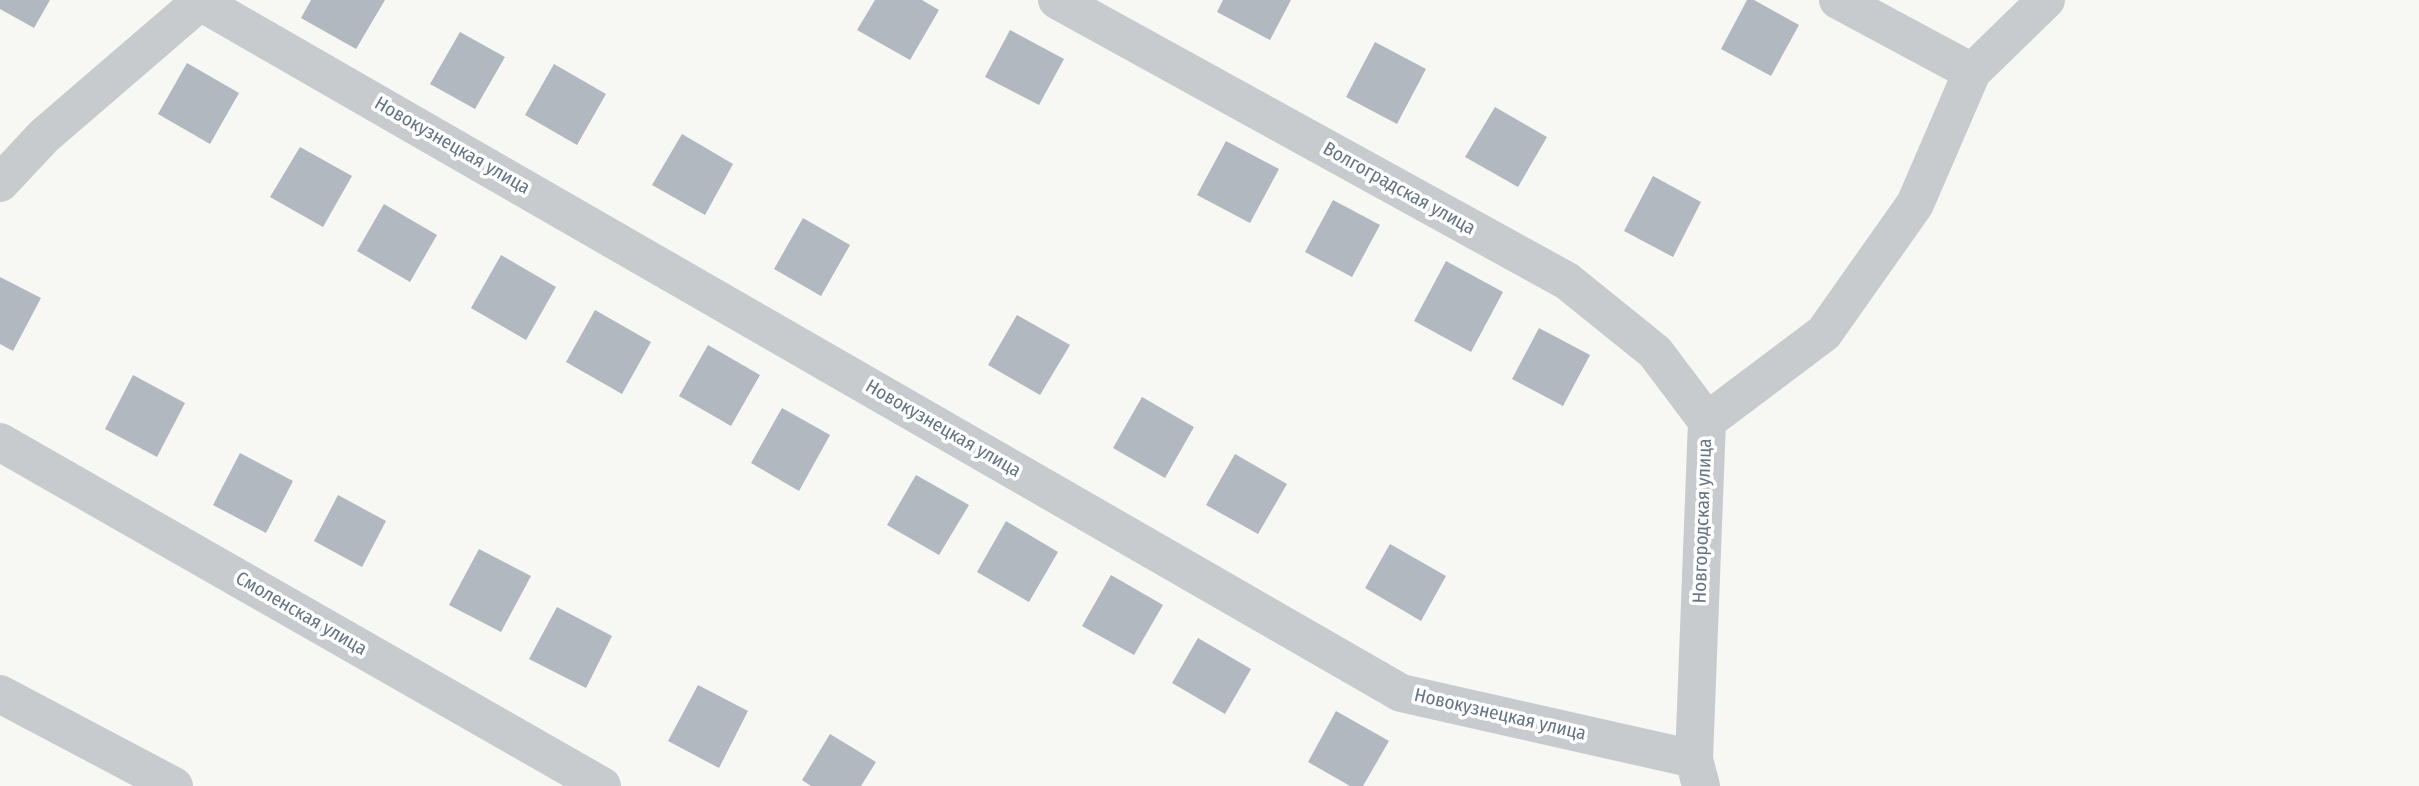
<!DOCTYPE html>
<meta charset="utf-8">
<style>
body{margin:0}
canvas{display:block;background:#f7f8f4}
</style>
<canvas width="2419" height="786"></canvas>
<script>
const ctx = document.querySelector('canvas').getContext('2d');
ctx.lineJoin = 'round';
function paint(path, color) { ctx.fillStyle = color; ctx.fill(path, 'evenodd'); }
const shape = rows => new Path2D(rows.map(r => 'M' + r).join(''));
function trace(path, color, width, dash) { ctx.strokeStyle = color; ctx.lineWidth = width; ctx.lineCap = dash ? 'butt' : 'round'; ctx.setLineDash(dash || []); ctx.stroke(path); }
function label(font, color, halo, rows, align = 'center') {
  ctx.font = font + ' "Fira Sans Condensed",sans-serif'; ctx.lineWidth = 7; ctx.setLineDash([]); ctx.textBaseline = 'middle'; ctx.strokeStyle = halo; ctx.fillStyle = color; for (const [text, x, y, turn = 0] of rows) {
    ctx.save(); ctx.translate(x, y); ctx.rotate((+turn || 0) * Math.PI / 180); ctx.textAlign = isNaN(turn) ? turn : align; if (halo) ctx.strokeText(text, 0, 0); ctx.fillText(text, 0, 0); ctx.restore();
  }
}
const building = shape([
 [0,0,50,0,34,28,0,9],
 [311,0,385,0,356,49,301,18],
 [875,0,922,0,939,10,910,60,857,30],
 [1223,0,1291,0,1270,40,1217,12],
 [1747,0,1754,0,1799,25,1771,76,1721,49],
 [1010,30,1064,59,1039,105,985,77],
 [460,32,505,57,475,109,430,84],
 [1375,42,1426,69,1397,124,1346,97],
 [187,63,239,93,210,144,158,114],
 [554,64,606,94,577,145,525,115],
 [1495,107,1547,137,1518,187,1465,157],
 [682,134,733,164,705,215,652,185],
 [1226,141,1279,169,1250,223,1197,195],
 [300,147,352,176,323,227,270,197],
 [1653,176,1701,202,1673,257,1624,231],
 [1333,200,1380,225,1352,277,1305,252],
 [384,204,437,235,410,282,357,251],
 [803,218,850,245,821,296,774,269],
 [501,255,556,287,526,340,471,308],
 [1446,261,1503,292,1471,352,1414,321],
 [0,277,41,298,13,351,0,344],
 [595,310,651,342,622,394,566,362],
 [1017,315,1070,345,1040,395,988,365],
 [1539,328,1590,355,1563,406,1512,379],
 [708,345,760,375,731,426,679,396],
 [133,375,185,403,157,457,105,429],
 [1142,397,1194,427,1165,478,1113,448],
 [782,408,830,435,799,491,751,463],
 [240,453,293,481,266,533,213,505],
 [1235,454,1287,484,1258,534,1206,505],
 [916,475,969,505,939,555,887,525],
 [338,495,386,521,362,567,314,541],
 [1006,521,1058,552,1029,602,977,572],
 [1390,544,1446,576,1421,621,1365,588],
 [479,549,531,576,501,632,449,605],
 [1111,575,1163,605,1134,655,1082,626],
 [557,607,612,636,586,688,529,659],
 [1198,638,1251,669,1225,714,1172,683],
 [698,685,748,711,719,768,668,741],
 [1336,711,1389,741,1363,786,1350,786,1308,762],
 [830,734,876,762,861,786,811,786,802,780]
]);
const minor = shape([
 [197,0,1401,693,1694,759],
 [1057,0,1567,281,1655,352,1707,421],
 [1972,72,2046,0],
 [0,183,44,136,202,0],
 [0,442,602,786],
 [0,694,174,786],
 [1701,786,1694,759,1707,421,1824,333,1915,204,1972,72,1838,0]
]);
const streetNames = [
 ["Новокузнецкая улица",452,146,30],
 ["Волгоградская улица",1399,189,29],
 ["Новокузнецкая улица",943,429,30],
 ["Новгородская улица",1703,521,-88],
 ["Смоленская улица",301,614,30],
 ["Новокузнецкая улица",1500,715,13]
];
paint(building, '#b1b8bf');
trace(minor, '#c7cbce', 38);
label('19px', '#647588', '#fff', streetNames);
</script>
